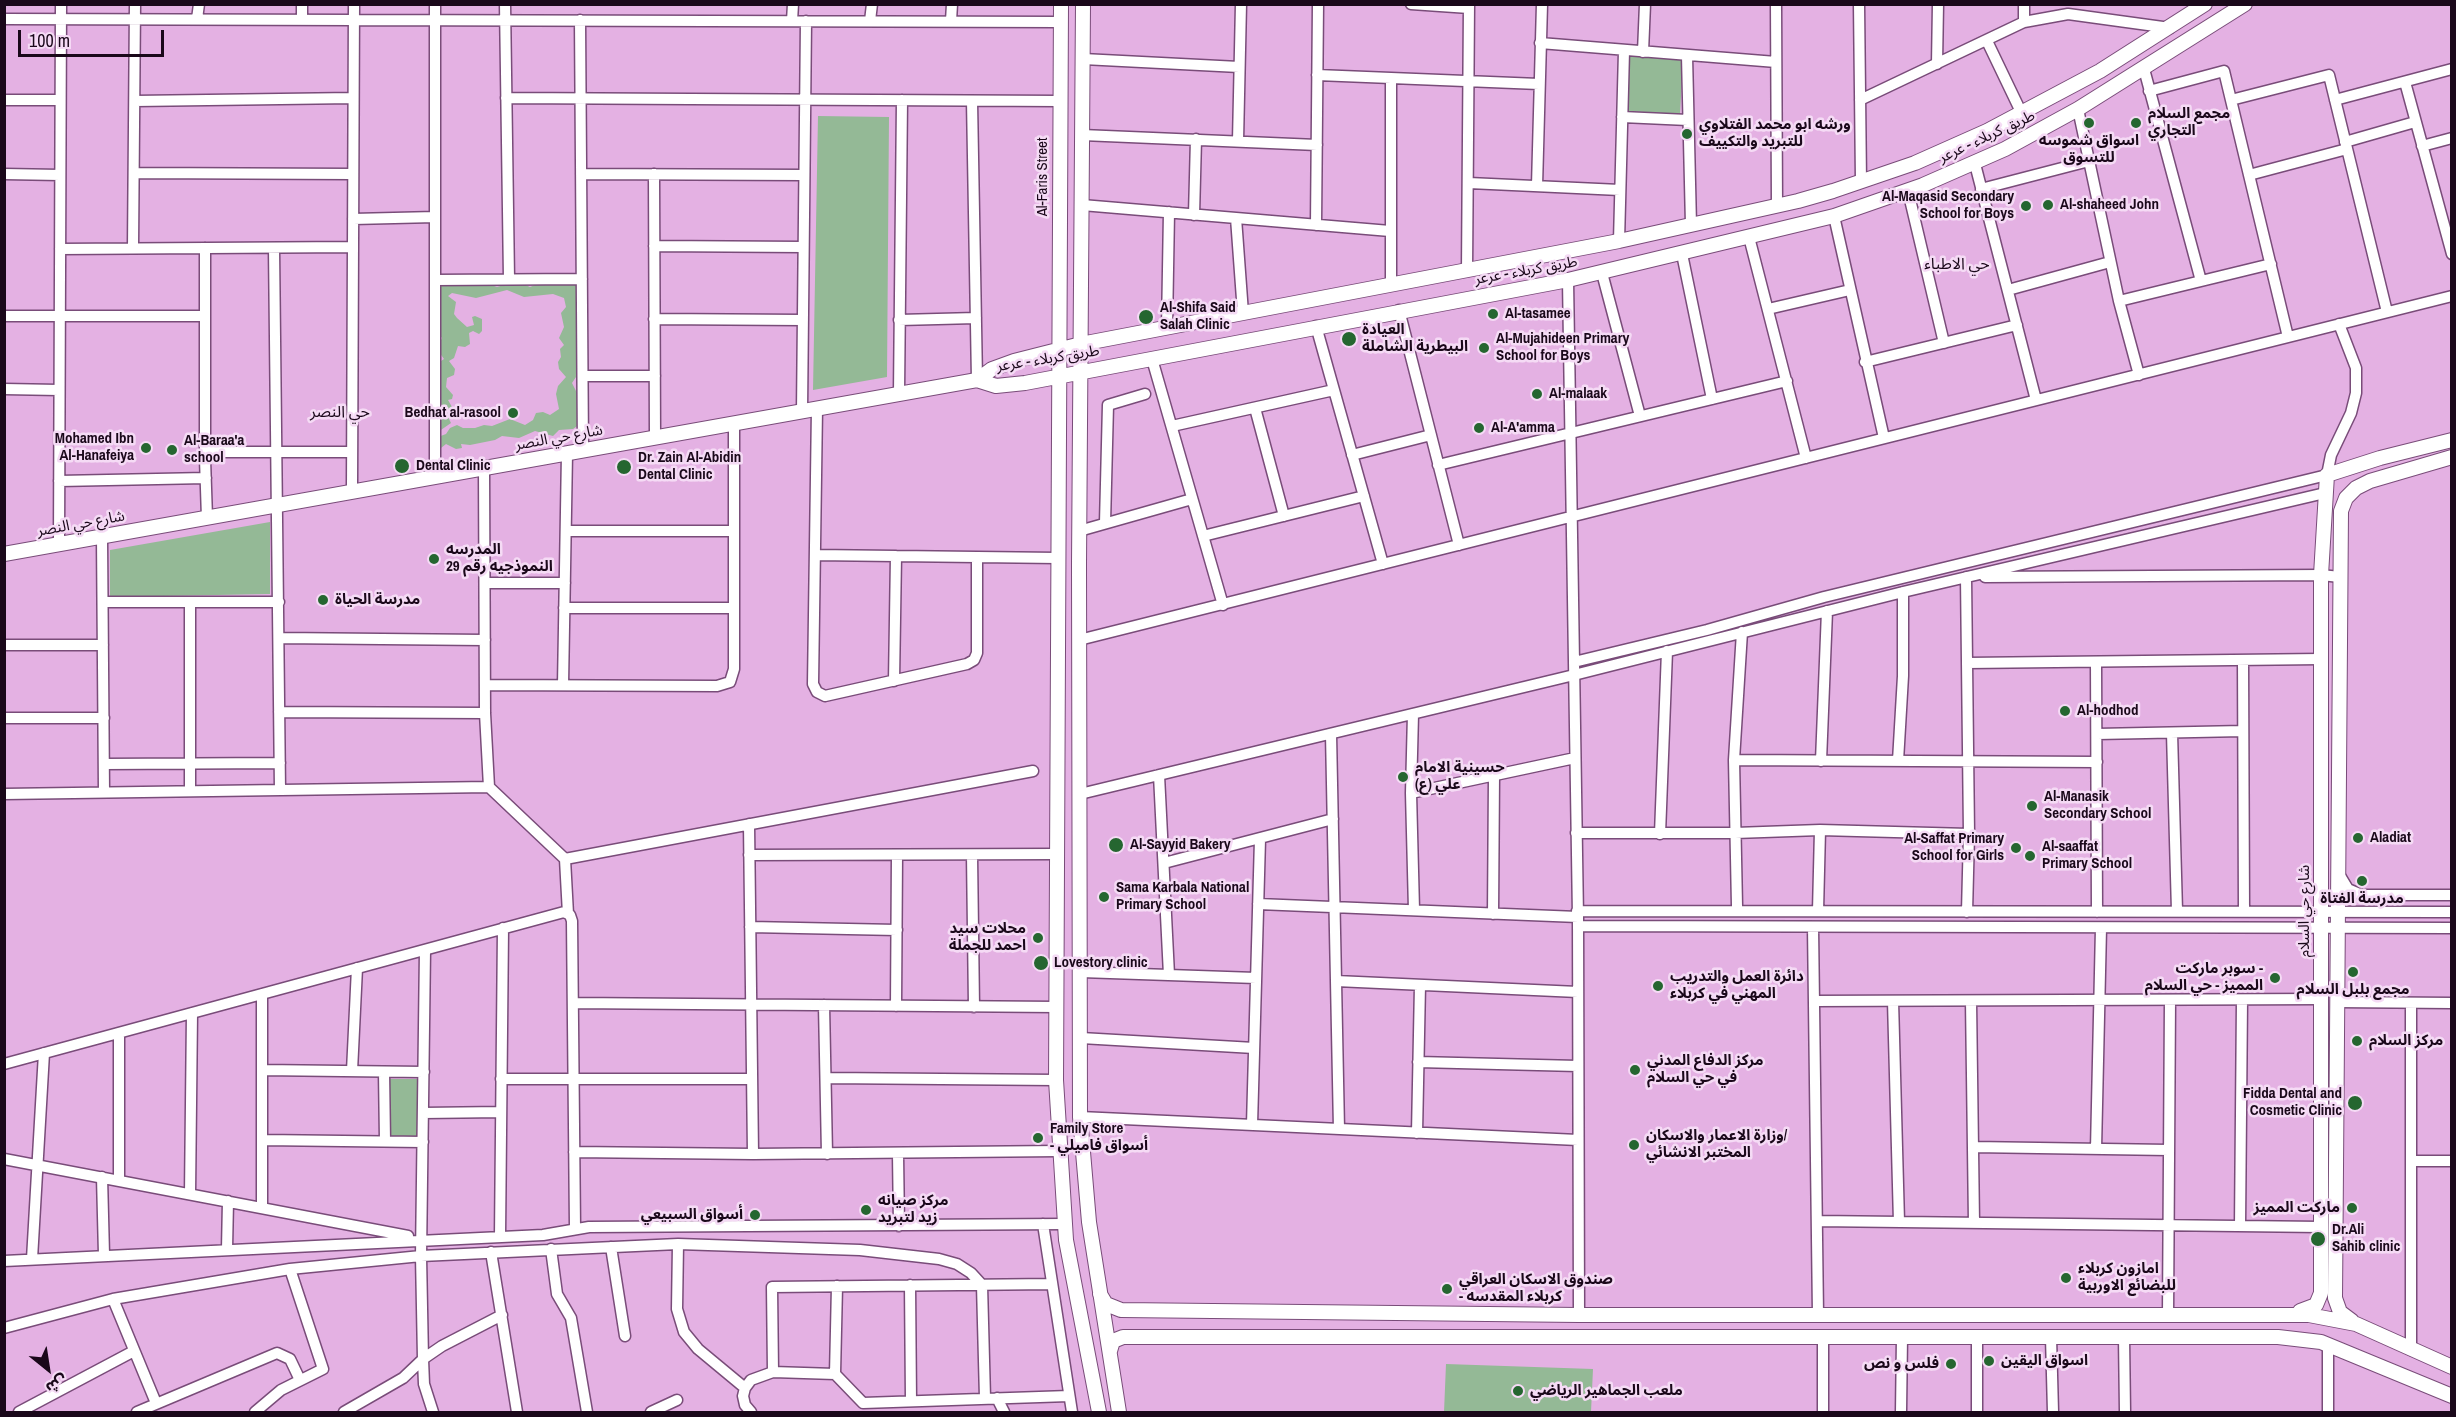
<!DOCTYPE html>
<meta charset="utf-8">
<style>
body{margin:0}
#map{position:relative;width:2456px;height:1417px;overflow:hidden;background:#e4b1e3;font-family:"Archivo Narrow","Noto Sans Arabic",sans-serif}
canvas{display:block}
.frame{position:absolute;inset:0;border:6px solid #1a081a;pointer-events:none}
.north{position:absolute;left:18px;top:1339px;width:60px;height:60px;-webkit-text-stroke:4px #f5dbf5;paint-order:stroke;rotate:150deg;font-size:16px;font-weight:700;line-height:24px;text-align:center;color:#1a081a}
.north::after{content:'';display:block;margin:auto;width:21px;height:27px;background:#1a081a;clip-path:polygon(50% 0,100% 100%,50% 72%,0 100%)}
.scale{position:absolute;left:18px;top:30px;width:146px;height:27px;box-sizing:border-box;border:3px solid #1a081a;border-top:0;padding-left:8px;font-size:18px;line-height:21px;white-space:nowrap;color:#1a081a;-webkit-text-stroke:4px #f5dbf5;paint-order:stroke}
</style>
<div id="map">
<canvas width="2456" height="1417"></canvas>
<div class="frame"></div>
<div class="north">ش</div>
<div class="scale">100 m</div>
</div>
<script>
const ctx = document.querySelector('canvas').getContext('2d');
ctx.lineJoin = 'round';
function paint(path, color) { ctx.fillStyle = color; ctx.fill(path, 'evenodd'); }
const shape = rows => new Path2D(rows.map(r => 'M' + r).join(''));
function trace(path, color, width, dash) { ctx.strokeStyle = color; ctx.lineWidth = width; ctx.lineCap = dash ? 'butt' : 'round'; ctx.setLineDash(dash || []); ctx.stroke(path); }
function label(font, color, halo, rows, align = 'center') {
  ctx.font = font + ' "Archivo Narrow","Noto Sans Arabic",sans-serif'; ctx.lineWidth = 5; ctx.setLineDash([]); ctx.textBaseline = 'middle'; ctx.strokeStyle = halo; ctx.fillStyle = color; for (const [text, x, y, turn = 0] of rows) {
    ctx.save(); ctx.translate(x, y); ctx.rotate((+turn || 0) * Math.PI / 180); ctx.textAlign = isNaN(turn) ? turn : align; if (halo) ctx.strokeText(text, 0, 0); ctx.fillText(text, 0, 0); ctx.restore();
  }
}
const green = shape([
 [1628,56,1683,60,1680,114,1627,111],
 [818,116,889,117,887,377,813,390],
 [517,281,530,287,545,281,576,282,576,287,582,291,576,306,578,374,572,383,580,399,580,424,573,429,559,430,553,436,535,431,519,438,502,436,495,440,470,445,461,444,462,448,456,449,446,444,441,448,438,437,446,434,450,428,457,425,463,428,475,428,484,425,492,426,510,419,525,425,533,420,536,413,543,412,550,415,559,409,556,394,558,386,566,377,559,369,558,362,561,357,560,349,564,345,559,338,564,327,561,313,566,307,564,298,553,294,524,297,507,290,476,298,452,293,448,296,456,302,454,314,457,318,467,327,474,325,472,317,475,316,482,319,482,331,479,334,473,331,469,333,470,344,465,347,458,346,454,358,449,361,455,369,454,375,447,378,446,387,453,395,452,399,448,400,456,414,449,419,451,423,438,432,438,419,442,415,442,406,437,393,435,365,444,359,437,349,442,338,435,329,441,320,440,305,435,299,438,285,483,282,497,287],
 [270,522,270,594,110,597,110,550],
 [390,1079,417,1079,417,1136,390,1136],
 [1446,1364,1593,1369,1591,1412,1444,1412]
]);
const minor = shape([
 [505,4,509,279],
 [1411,4,1469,8],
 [1776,4,1777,205],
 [1859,4,1861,182],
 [2024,4,2024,22],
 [4,19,1060,22],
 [197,19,199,4],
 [302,19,302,4],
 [580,20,583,450],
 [792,21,793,4],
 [870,21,872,4],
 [951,21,952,4],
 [1987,41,2022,114],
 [1540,43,1776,62],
 [1643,52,1645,4],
 [1687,56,1691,225],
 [1083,59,1239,67],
 [1937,64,1938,4],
 [2144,69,2201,281],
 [1317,75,1539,84],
 [1391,78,1391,284],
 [2405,82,2452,254],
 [2149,91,2224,71,2288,337],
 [506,98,1060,101],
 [4,100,60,100],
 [1860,100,2024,22,2068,14,2170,28],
 [2231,100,2329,75,2387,312],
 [2335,100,2452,69],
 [135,101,353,98],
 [972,101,977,380],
 [2078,109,2119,301,2139,375],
 [1622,117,1688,120],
 [1082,135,1317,145],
 [1238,141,1241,4],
 [2345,142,2415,122],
 [2422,146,2452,138],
 [1975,164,2036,400],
 [134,173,353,174],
 [4,174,60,175],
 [581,174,804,175],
 [654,174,655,437],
 [2249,175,2347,149],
 [1469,183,1620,190],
 [1537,186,1542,4],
 [1981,189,2089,161],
 [1908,191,1944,343],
 [1082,205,1390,231],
 [1194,215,1196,139],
 [1834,216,1884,438],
 [1236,218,1243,313],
 [353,219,435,217],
 [1316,225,1318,4],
 [1749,237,1806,458],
 [1619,241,1624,51],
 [654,246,803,247],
 [133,248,135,4],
 [205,248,205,459,207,518],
 [274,248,280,790],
 [60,249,353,247],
 [1682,254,1712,399],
 [1467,271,1469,4],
 [1602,273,1640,416],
 [435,280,582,279],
 [1568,280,1578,917,1579,1315],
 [2008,290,2110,262],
 [2119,301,2271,264],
 [1768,309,1850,290],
 [1399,310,1459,545],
 [4,316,205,316],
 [654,319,803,320],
 [899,320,976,318],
 [1316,326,1383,564],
 [1167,327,1169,212],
 [1152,359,1223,605],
 [1865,362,2017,325],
 [583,376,655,376],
 [4,389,59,390],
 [899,393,902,100],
 [817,408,813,684,817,692,825,696,967,664,974,660,977,653,977,557],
 [1255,408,1284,516],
 [802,411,806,21],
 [1172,426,1334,390],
 [205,452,352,452],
 [1352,455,1431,435],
 [1438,465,1787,381],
 [484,468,485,713,489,787,565,859,568,914],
 [435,476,435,4],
 [59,481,206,478],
 [352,491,354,4],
 [1105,523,1108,405,1145,394],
 [566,531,734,531],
 [1079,531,1192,499],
 [1203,536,1364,496],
 [102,538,104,792],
 [59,545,61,4],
 [815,555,1058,558],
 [1966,577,1969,834,1967,912],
 [1985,577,2321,575,2340,577],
 [485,583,565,583],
 [103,602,279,602],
 [564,608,734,608],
 [279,638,485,640],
 [1079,640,2452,296],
 [4,645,103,645],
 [2243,660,2244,912],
 [1574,662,1707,630,1824,597,2327,475,2331,455,2351,413,2356,393,2356,368,2339,324],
 [2096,662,2097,912],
 [1967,663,2321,659],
 [894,681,896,556],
 [485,685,717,686,730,682,734,669,734,423],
 [563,685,567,453],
 [279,712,485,713],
 [1413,714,1411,793,1414,910],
 [4,718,104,718],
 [2172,733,2177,911],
 [1331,734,1339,1129],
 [2097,734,2243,731],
 [1734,760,2097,762],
 [1821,761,1827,611],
 [1898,761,1903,676,1903,592],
 [104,764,280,763],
 [1159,775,1169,975],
 [190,791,190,602],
 [1411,793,1575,758],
 [4,794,489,787],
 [1080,794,1574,675,1903,592,2325,493],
 [749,824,753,1154],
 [1576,833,1735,833,1820,830,1969,834],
 [1660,834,1667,651],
 [749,855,1057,854],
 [972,855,974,1007],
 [565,859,1033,771],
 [1164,863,1333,819],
 [2339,874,2348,889,2362,895,2452,895],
 [1258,904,1578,917],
 [1737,906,1734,760,1742,632],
 [1577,911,2452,912],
 [1818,911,1820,830],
 [1493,914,1494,776],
 [1578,926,2452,928],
 [750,927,897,930],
 [1813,927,1818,1315],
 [425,950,421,1256,423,1359,424,1384,433,1412],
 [1081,972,1256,978],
 [1336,981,1578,992],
 [1814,1001,2321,999],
 [1893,1001,1899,1222],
 [1971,1001,1974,1223],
 [2337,1002,2452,1003],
 [573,1003,1057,1007],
 [824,1005,827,1154],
 [896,1006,897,855],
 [119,1033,119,1180],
 [1081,1038,1254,1048],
 [1418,1062,1578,1066],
 [4,1064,564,912,570,915,572,921,575,1228],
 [262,1070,424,1072],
 [352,1071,357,968],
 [384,1072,385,1141],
 [827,1078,1056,1080],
 [501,1079,752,1079],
 [423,1113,501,1112],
 [1080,1117,1578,1140],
 [1252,1125,1260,839],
 [1417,1133,1420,985],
 [263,1140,423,1142],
 [1973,1147,2169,1150],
 [2096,1149,2101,928],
 [574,1152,753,1154,1059,1151],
 [898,1154,899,1226],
 [4,1159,408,1236],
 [2411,1161,2452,1161],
 [102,1177,104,1255],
 [190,1194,192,1013],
 [262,1207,262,994],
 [1817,1221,2321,1227],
 [1043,1224,1072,1412],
 [2240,1226,2242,1000],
 [500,1236,503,928],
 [678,1244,677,1309,684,1332,698,1349,745,1388],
 [611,1247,625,1336],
 [227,1249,228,1201],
 [551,1249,557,1294,571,1318,587,1412],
 [491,1252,517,1412],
 [32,1259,44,1053],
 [4,1261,543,1235,589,1227,1065,1224],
 [910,1285,911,1401],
 [113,1299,156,1403],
 [2168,1315,2170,1000],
 [4,1328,113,1299,290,1269,421,1256,678,1244,860,1250,939,1259,957,1264,971,1273,982,1285,985,1398],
 [1977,1337,1977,1412],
 [2051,1337,2053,1412],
 [2124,1337,2125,1412],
 [2411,1350,2411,1003],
 [773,1372,772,1287,1052,1284],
 [835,1374,837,1286],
 [997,1398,1004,1412],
 [19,1412,134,1351],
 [137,1412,277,1353,290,1359,300,1380],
 [255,1412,281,1390,323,1369,290,1269],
 [344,1412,403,1378,423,1359,442,1346,502,1315],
 [651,1412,677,1400],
 [751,1412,745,1405,743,1396,745,1388,751,1380,773,1372,835,1374,863,1403,1069,1396],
 [1823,1412,1823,1337],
 [1901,1412,1902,1337],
 [2328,1412,2328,1345]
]);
const major = shape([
 [1061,4,1056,1080,1066,1240,1099,1412],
 [1083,4,1079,564,1080,1117,1089,1222,1119,1412],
 [977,380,996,386,1025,383,1568,280,1834,216,1923,185,2005,149,2078,109,2245,4],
 [4,554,977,380,992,369,1014,361,1081,344,1619,241,1798,201,1833,191,1915,163,1987,131,2100,71,2205,4],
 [1100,1294,1106,1304,1121,1310,1579,1315,2309,1315,2356,1324,2452,1367],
 [2300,1311,2316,1305,2321,1293,2321,575,2327,475,2380,458,2452,440],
 [2352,1321,2340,1312,2335,1298,2341,511,2346,498,2356,488,2370,481,2452,457],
 [1110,1351,1113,1341,1123,1337,2278,1337,2321,1342,2452,1396]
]);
const markers = [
 [2089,123,6,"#256630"],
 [2136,123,6,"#256630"],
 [1687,134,6,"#256630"],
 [2048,205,6,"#256630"],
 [2026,206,6,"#256630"],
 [1493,314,6,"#256630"],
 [1146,317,8,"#256630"],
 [1349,339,8,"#256630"],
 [1484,348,6,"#256630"],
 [1537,394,6,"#256630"],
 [513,413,6,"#256630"],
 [1479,428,6,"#256630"],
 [146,448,6,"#256630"],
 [172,450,6,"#256630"],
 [402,466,8,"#256630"],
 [624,467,8,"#256630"],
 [434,559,6,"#256630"],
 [323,600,6,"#256630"],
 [2065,711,6,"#256630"],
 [1403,777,6,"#256630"],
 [2032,806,6,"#256630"],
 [2358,838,6,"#256630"],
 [1116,845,8,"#256630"],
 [2016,848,6,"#256630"],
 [2030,856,6,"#256630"],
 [2362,881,6,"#256630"],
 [1104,897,6,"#256630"],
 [1038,938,6,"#256630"],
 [1041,963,8,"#256630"],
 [2353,972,6,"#256630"],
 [2275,978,6,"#256630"],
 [1658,986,6,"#256630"],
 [2357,1041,6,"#256630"],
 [1635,1070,6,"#256630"],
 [2355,1103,8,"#256630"],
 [1038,1138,6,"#256630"],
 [1634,1145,6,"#256630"],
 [2352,1208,6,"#256630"],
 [866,1210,6,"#256630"],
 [755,1215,6,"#256630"],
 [2318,1239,8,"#256630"],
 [2066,1278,6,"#256630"],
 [1447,1289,6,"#256630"],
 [1989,1361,6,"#256630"],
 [1951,1364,6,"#256630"],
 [1518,1391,6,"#256630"]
];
const poiNames = [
 ["مجمع السلام",2148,114],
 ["التجاري",2148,131],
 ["ورشه ابو محمد الفتلاوي",1699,125],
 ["للتبريد والتكييف",1699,142],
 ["اسواق شموسه",2089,141,"center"],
 ["للتسوق",2089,158,"center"],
 ["Al-Maqasid Secondary",2014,197,"right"],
 ["School for Boys",2014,214,"right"],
 ["Al-shaheed John",2060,205],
 ["Al-Shifa Said",1160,308],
 ["Salah Clinic",1160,325],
 ["Al-tasamee",1505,314],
 ["العيادة",1362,330],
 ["البيطرية الشاملة",1362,347],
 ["Al-Mujahideen Primary",1496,339],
 ["School for Boys",1496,356],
 ["Al-malaak",1549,394],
 ["Bedhat al-rasool",501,413,"right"],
 ["Al-A'amma",1491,428],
 ["Mohamed Ibn",134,439,"right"],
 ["Al-Hanafeiya",134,456,"right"],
 ["Al-Baraa'a",184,441],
 ["school",184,458],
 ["Dr. Zain Al-Abidin",638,458],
 ["Dental Clinic",638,475],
 ["Dental Clinic",416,466],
 ["المدرسه",446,550],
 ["النموذجيه رقم 29",446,567],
 ["مدرسة الحياة",335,600],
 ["Al-hodhod",2077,711],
 ["حسينية الامام",1415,768],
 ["علي (ع)",1415,785],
 ["Al-Manasik",2044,797],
 ["Secondary School",2044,814],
 ["Aladiat",2370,838],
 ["Al-Saffat Primary",2004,839,"right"],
 ["School for Girls",2004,856,"right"],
 ["Al-Sayyid Bakery",1130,845],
 ["Al-saaffat",2042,847],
 ["Primary School",2042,864],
 ["Sama Karbala National",1116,888],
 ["Primary School",1116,905],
 ["مدرسة الفتاة",2362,899,"center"],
 ["محلات سيد",1026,929,"right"],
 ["احمد للجملة",1026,946,"right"],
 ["Lovestory clinic",1054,963],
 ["سوبر ماركت -",2263,969,"right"],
 ["المميز - حي السلام",2263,986,"right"],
 ["دائرة العمل والتدريب",1670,977],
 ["المهني في كربلاء",1670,994],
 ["مجمع بلبل السلام",2353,990,"center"],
 ["مركز السلام",2369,1041],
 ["مركز الدفاع المدني",1647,1061],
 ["في حي السلام",1647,1078],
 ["Fidda Dental and",2342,1094,"right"],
 ["Cosmetic Clinic",2342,1111,"right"],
 ["Family Store",1050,1129],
 ["- أسواق فاميلي",1050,1146],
 ["وزارة الاعمار والاسكان/",1646,1136],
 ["المختبر الانشائي",1646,1153],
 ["مركز صيانه",878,1201],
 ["زيد لتبريد",878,1218],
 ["ماركت المميز",2340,1208,"right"],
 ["أسواق السبيعي",743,1215,"right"],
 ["Dr.Ali",2332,1230],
 ["Sahib clinic",2332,1247],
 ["امازون كربلاء",2078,1269],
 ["للبضائع الاوربية",2078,1286],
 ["صندوق الاسكان العراقي",1459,1280],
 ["- كربلاء المقدسه",1459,1297],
 ["اسواق اليقين",2001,1361],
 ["فلس و نص",1939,1364,"right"],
 ["ملعب الجماهير الرياضي",1530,1391]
];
const streetNames = [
 ["طريق كربلاء - عرعر",1987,137,-25],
 ["Al-Faris Street",1043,177,-90],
 ["طريق كربلاء - عرعر",1526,271,-10],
 ["طريق كربلاء - عرعر",1048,359,-9],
 ["شارع حي النصر",559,438,-10],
 ["شارع حي النصر",81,524,-10],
 ["شارع حي السلام",2305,911,-90]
];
const neighbourhoodNames = [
 ["حي الاطباء",1957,265],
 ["حي النصر",340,413]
];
paint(green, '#94b996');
trace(minor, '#794c79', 13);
trace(major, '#794c79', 16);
trace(minor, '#fff', 10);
trace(major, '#fff', 14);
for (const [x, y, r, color] of markers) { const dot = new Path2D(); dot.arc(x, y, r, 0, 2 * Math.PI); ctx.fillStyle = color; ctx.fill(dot); trace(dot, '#f5dbf5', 2); }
label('bold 15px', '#1a081a', '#f5dbf5', poiNames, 'left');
label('15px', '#1a081a', '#f5dbf5', streetNames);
label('16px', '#1a081a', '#f5dbf5', neighbourhoodNames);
</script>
